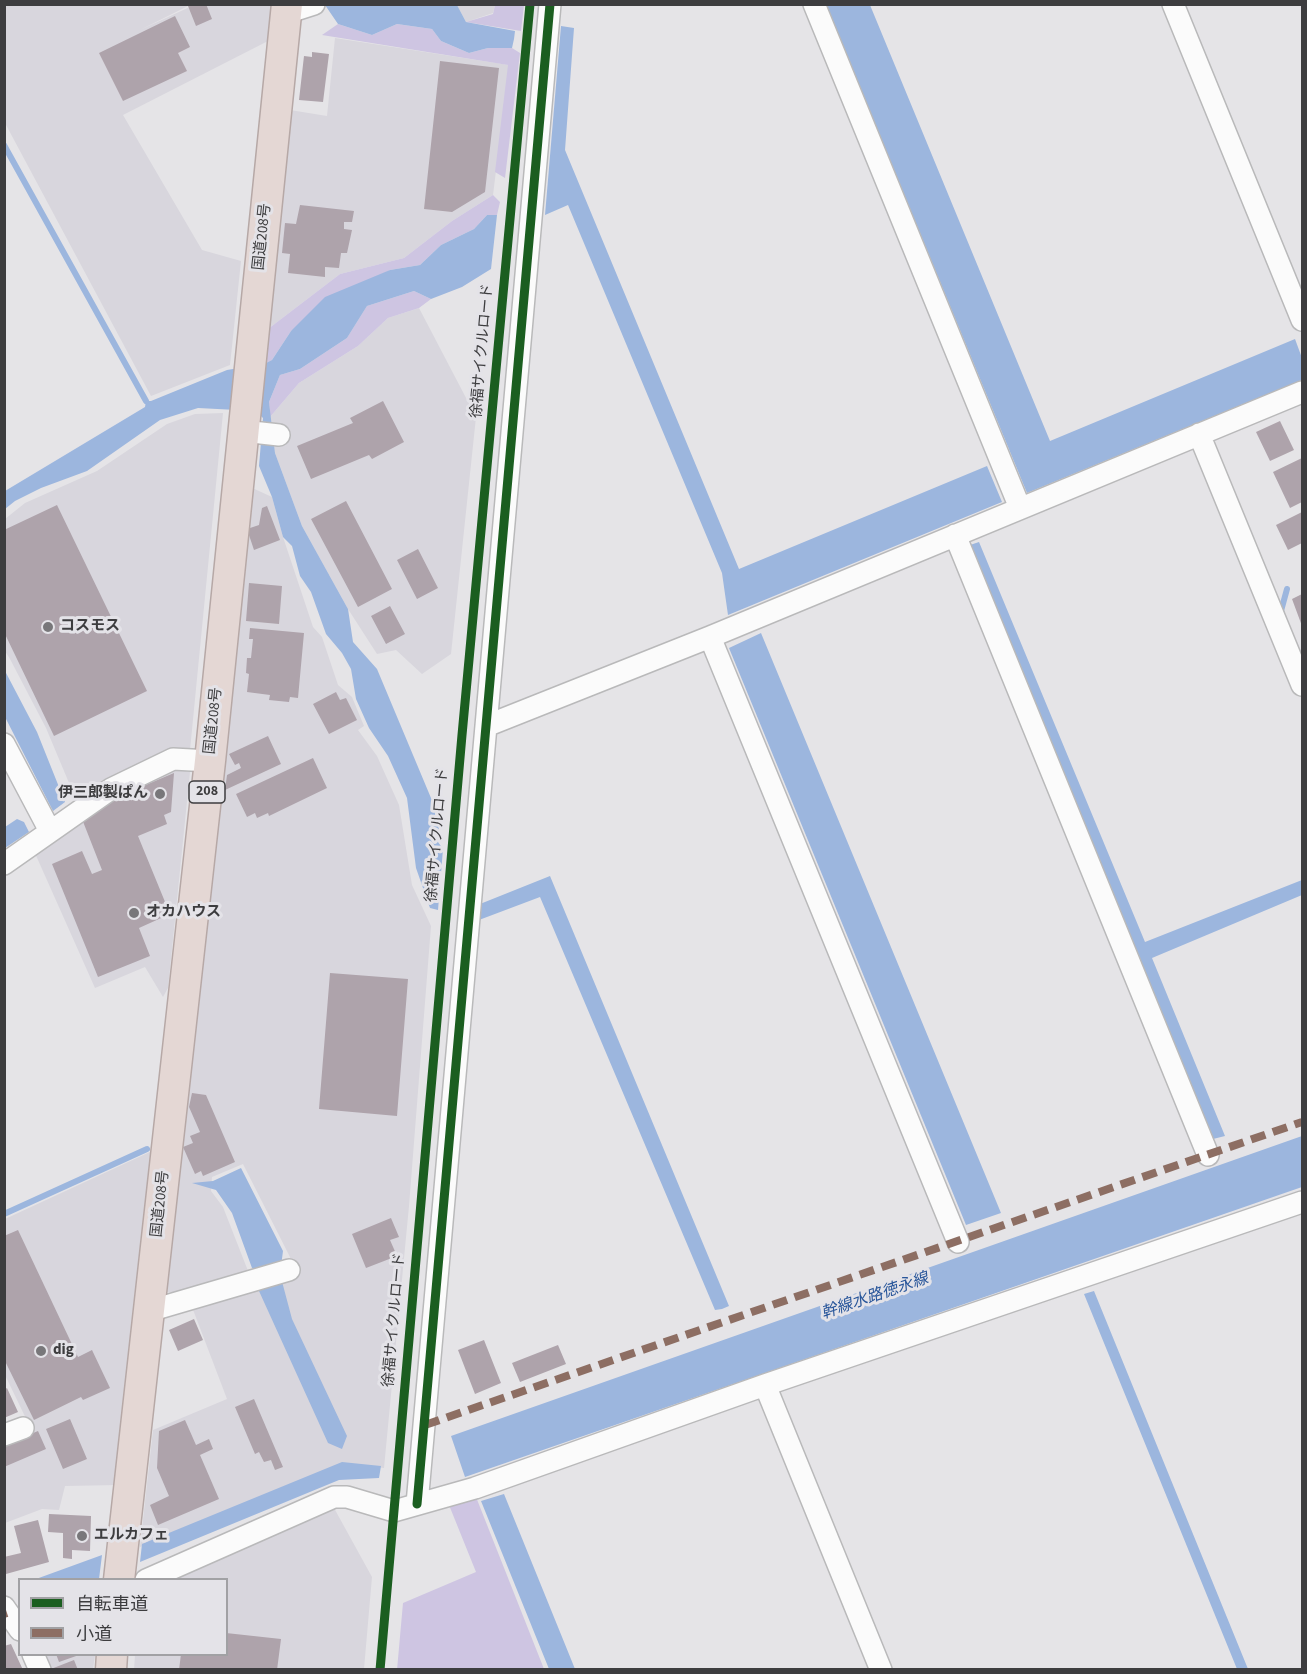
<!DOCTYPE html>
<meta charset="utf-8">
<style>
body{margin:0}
#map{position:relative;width:1307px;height:1674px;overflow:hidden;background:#e5e4e7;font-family:"Source Sans 3","Noto Sans JP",sans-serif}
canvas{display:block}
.frame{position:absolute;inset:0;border:6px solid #3d3d3f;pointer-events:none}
.legend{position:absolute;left:18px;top:1578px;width:210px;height:78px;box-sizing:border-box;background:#e4e3e8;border:2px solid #a1a1a4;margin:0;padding:8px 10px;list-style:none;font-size:18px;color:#3d3d3f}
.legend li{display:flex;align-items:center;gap:12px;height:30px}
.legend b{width:30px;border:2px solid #a1a1a4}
</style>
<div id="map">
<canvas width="1307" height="1674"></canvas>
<div class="frame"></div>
<ul class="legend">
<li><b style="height:8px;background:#1b5e20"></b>自転車道</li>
<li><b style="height:8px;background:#8d6e63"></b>小道</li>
</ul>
</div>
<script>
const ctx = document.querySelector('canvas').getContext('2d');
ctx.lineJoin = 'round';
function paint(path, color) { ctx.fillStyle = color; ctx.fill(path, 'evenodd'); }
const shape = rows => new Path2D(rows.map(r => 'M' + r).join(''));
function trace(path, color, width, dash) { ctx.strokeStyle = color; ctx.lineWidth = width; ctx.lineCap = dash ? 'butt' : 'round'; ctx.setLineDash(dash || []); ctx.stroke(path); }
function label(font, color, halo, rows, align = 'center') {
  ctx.font = font + ' "Source Sans 3","Noto Sans JP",sans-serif'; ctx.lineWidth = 6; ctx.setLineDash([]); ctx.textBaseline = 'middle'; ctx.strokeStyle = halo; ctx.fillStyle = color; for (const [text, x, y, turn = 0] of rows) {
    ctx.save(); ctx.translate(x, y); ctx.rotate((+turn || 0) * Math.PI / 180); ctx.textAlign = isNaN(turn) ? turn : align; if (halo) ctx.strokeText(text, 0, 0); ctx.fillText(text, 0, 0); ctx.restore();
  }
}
const built = shape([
 [5,5,190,5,140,30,194,5,272,5,268,41,123,115,202,250,241,261,230,365,151,396,5,123],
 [457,5,495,5,493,13,466,22],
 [335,38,509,65,493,195,452,221,404,258,340,274,268,329,290,110,327,116],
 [419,308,476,417,451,654,422,674,396,650,377,654,348,609,302,526,275,453,270,417,299,383,358,346,388,318],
 [223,413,190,750,77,802,46,728,10,659,5,651,5,519,25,503,97,471,167,424,195,414],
 [248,486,272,497,283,537,313,627,322,637,338,685,352,697,364,726,358,730,377,756,399,805,412,885,431,926,409,1206,384,1468,341,1464,140,1547,153,1430,227,1399,192,1307,292,1275,290,1257,243,1164,212,1177,211,1191,223,1207,250,1276,189,1292,167,1292],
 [172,767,190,772,168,988,163,997,145,967,95,988,34,851,96,804],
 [152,1151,118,1485,65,1486,59,1510,42,1509,5,1523,5,1442,32,1431,5,1375,5,1219],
 [334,1508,372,1577,364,1669,134,1670,135,1655,226,1654,226,1580,168,1579],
 [37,1655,95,1655,93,1669,44,1669]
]);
const green = shape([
 [495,5,524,5,521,31,466,22,493,14],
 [338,24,372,35,397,24,432,29,441,41,469,53,488,48,512,48,520,53,505,178,495,172,508,65,322,35],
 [493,195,500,202,497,215,487,215,474,229,441,245,420,265,390,270,291,331,272,360,264,364,268,329,340,274,404,258,452,221],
 [414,291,431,299,419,308,388,318,358,346,299,383,270,417,269,402,280,375,300,369,347,338,367,306],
 [476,1497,544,1669,397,1670,403,1603,476,1572,449,1505]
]);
const water = shape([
 [325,5,457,5,466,22,515,31,514,39,512,48,488,48,469,53,441,41,432,29,397,24,372,35,338,24],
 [826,5,870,5,1050,441,1295,339,1302,358,1302,380,1027,493],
 [561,26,574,28,565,150,739,569,987,466,1002,502,728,615,722,573,568,205,545,215],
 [487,215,497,215,491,269,462,287,431,299,414,291,367,306,347,338,300,369,280,375,269,402,275,453,302,526,348,609,353,642,377,669,431,798,440,809,438,842,443,849,438,910,430,908,416,868,407,798,388,756,369,728,356,699,351,669,342,653,326,634,311,592,300,576,292,546,283,537,272,497,259,466,263,418,256,411,198,408,160,420,87,471,41,488,15,501,5,509,5,491,145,407,146,401,151,401,227,370,264,364,272,360,291,331,325,297,390,270,420,265,441,245,474,229],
 [979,542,1145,942,1302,880,1302,895,1152,958,1225,1136,1213,1139,970,545],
 [761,633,1001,1213,966,1225,729,648],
 [5,671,37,732,65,802,53,811,5,717],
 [17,819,24,822,29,832,5,848,5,827],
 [550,876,729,1306,722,1309,715,1310,540,897,479,920,480,904],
 [1302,1136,1302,1187,465,1477,451,1436],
 [241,1168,283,1251,280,1274,292,1319,347,1436,342,1449,328,1443,259,1291,265,1286,260,1272,252,1268,232,1213,216,1190,192,1183,213,1181],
 [1094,1291,1248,1669,1237,1669,1084,1294],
 [342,1462,381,1466,379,1478,339,1480,140,1562,142,1544],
 [504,1494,575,1669,549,1669,481,1501],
 [102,1555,99,1579,36,1579]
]);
const stream = shape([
 [4,145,146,401],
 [1282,614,1281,611,1287,589],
 [4,1214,147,1149]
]);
const building = shape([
 [193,4,206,4,212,19,196,26,188,6],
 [175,16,190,47,178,53,187,71,123,101,99,53],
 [312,52,329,54,323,102,299,100,304,56,312,57],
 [440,61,499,68,485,192,452,212,424,209],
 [300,205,354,211,352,222,344,222,344,229,352,230,347,253,341,253,339,268,325,267,325,277,288,273,290,254,282,253,285,223,296,224],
 [383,401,404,442,372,459,369,455,311,479,297,446,353,423,350,418],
 [1280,421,1294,450,1270,461,1256,432],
 [1302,458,1302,502,1290,508,1273,472],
 [346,501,392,589,358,607,311,519],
 [57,505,147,691,54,736,4,632,4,530],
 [267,506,280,540,254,550,247,529,259,525,262,508],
 [1302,512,1302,543,1288,550,1276,525],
 [418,549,438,588,417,599,397,560],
 [249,583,282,586,279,624,246,621],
 [1302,594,1302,626,1292,599],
 [390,606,405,634,386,644,371,616],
 [250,628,304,633,298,698,290,697,289,702,269,700,270,695,247,692,249,674,246,673,247,658,251,658,253,639,249,639],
 [336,692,340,700,346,698,357,720,329,734,313,704],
 [268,736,281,764,225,790,227,775,241,768,239,763,235,765,229,754],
 [313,758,327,788,269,816,268,813,257,818,255,813,247,817,236,794],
 [174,773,171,812,164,815,167,824,138,836,170,914,139,928,150,956,98,977,52,864,82,851,92,874,102,870,82,819,122,795],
 [330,973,408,979,397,1116,319,1109],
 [192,1093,206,1095,235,1162,203,1176,201,1171,195,1174,183,1147,193,1143,190,1136,200,1132,189,1107],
 [391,1218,399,1237,390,1240,397,1256,366,1268,352,1234],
 [18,1230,78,1357,92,1350,110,1388,83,1400,81,1397,34,1420,4,1359,4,1236],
 [194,1319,203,1340,178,1351,169,1330],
 [484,1340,501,1383,475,1394,458,1350],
 [558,1345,566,1364,520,1382,512,1363],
 [7,1388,18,1412,4,1418,4,1390],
 [254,1399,283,1467,275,1470,271,1460,264,1462,259,1452,255,1454,235,1407],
 [70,1419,87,1459,63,1469,46,1429],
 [185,1420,196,1445,209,1439,213,1449,200,1455,219,1499,158,1525,150,1505,169,1496,157,1468,159,1431],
 [38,1431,46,1449,4,1467,4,1445],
 [49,1514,91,1516,90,1551,72,1550,72,1559,63,1558,63,1533,48,1532],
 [38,1520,49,1562,6,1574,4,1557,21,1553,14,1526],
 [226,1633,281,1639,277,1670,179,1670,181,1654,226,1654],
 [11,1644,23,1670,4,1670,4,1646],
 [56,1654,78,1654,79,1655,59,1662],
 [74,1660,78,1670,51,1670,51,1669]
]);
const minor = shape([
 [814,4,1020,508],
 [1173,4,1302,320],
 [286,13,314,4],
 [243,431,279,435],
 [1199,434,1302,685],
 [955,535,1208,1155],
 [710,637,958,1242],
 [486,726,710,637,1302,392],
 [4,744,50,831],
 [4,864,111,789,173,759,210,761],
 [149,1311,289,1270],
 [765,1385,881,1670],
 [4,1435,23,1428],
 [417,1504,550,4],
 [146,1580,334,1497,347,1497,394,1511,475,1488,765,1385,1302,1202],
 [4,1607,20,1630],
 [33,1654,40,1670]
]);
const highway = shape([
 [119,1580,210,761,287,4],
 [111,1670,112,1654]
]);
const quiet = shape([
 [425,1425,1302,1122],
 [4,1614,7,1613]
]);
const cycleway = shape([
 [417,1504,550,4],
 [380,1670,462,735,530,4]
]);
const markers = [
 [48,627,6,"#78777a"],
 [160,794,6,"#78777a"],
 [134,913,6,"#78777a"],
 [41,1351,6,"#78777a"],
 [82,1536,6,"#78777a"]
];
const shields = [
 [207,792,36]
];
const shieldNames = [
 ["208",207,792]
];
const streetNames = [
 ["国道208号",263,237,-84],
 ["徐福サイクルロード",483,351,-85],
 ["国道208号",214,721,-84],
 ["徐福サイクルロード",438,835,-85],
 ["国道208号",161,1204,-84],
 ["徐福サイクルロード",395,1320,-85]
];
const poiNames = [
 ["コスモス",60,627],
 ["伊三郎製ぱん",148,794,"right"],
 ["オカハウス",146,913],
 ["dig",53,1351],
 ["エルカフェ",94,1536]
];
const waterNames = [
 ["幹線水路徳永線",875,1297,-19]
];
paint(built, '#d8d6dd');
paint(green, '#cec5e2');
paint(water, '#9cb6de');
trace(stream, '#9cb6de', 6);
paint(building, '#aea3ab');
trace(minor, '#b9b9ba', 24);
trace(highway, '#b6a8a6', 33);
trace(minor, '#fbfbfb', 21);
trace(highway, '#e4d7d4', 30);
trace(quiet, '#8d6e63', 8, [15, 8]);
trace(cycleway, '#1b5e20', 9);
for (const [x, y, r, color] of markers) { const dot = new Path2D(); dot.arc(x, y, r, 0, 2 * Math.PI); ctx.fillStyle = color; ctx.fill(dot); trace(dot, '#e4e3e8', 2); }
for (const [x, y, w] of shields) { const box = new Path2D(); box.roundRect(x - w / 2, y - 11, w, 22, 4.5); ctx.fillStyle = '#e4e3e8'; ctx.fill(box); trace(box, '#3d3d3f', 1.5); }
label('bold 14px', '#3d3d3f', null, shieldNames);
label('15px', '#3d3d3f', '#e4e3e8', streetNames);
label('bold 15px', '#3d3d3f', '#e4e3e8', poiNames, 'left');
label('italic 16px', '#29569a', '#e4e3e8', waterNames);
</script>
